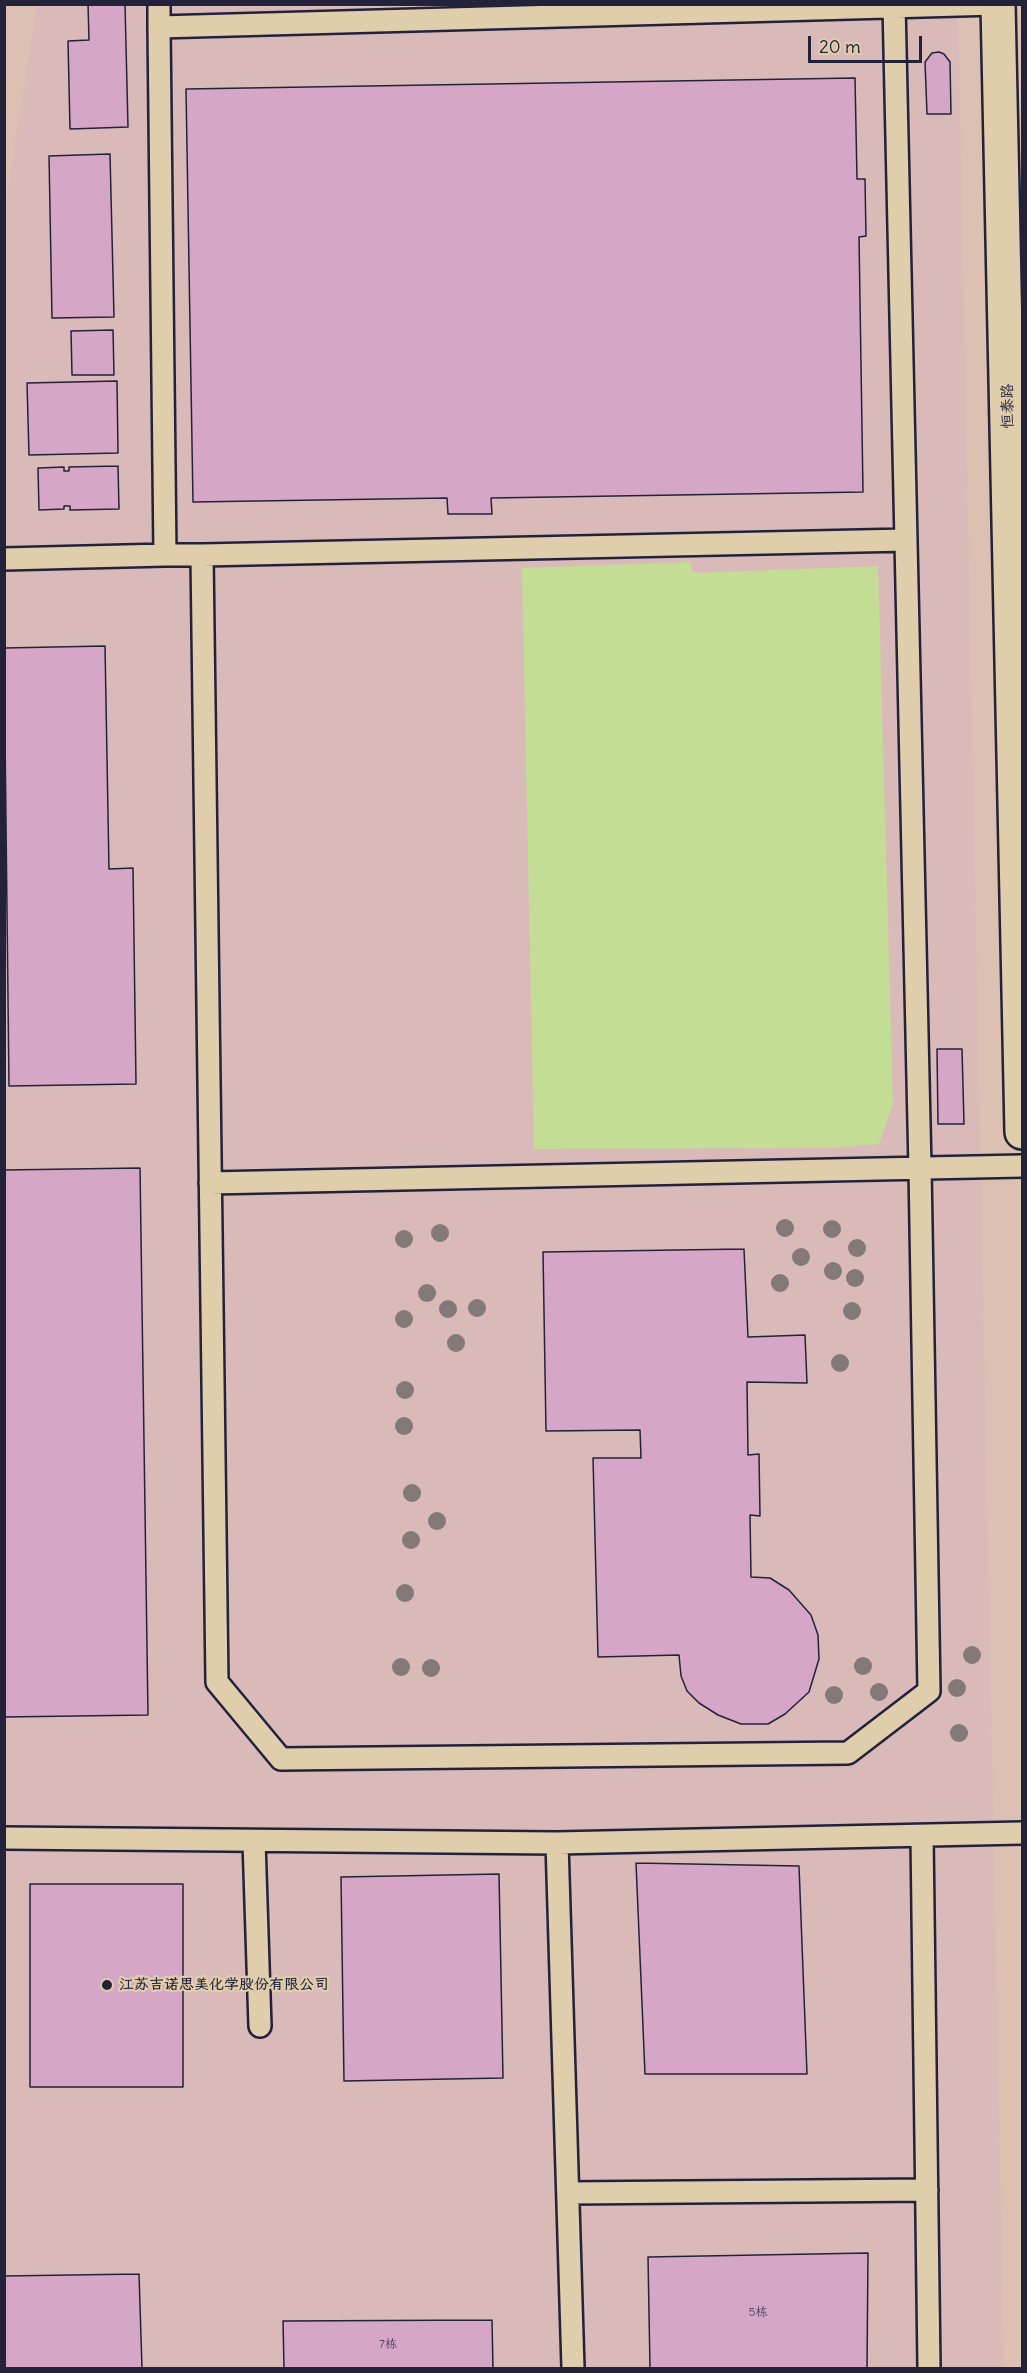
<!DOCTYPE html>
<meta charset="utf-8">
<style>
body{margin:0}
#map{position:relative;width:1027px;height:2373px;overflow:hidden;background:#dcc1b3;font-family:Delius,sans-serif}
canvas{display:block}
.frame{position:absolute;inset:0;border:6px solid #22223b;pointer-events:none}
.scale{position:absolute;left:808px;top:36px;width:114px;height:27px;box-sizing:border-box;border:3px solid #22223b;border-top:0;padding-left:8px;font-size:18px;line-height:21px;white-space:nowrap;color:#22223b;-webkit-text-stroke:4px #dfcdab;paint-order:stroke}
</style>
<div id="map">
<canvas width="1027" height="2373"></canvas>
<div class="frame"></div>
<div class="scale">20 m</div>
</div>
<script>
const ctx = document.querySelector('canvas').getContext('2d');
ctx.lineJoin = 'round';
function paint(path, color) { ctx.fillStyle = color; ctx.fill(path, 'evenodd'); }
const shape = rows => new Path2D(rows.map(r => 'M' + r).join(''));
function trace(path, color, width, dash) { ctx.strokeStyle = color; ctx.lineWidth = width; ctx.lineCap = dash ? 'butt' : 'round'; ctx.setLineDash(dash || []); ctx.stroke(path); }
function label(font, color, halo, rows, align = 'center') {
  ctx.font = font + ' Delius,"LXGW WenKai TC",sans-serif'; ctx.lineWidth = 4.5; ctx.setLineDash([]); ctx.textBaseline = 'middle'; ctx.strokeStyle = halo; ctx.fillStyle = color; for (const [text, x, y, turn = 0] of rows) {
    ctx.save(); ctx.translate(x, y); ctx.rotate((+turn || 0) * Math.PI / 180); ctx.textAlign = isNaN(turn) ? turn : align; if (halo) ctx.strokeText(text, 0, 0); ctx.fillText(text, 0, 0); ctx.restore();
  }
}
const built = shape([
 [37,5,958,5,1004,2368,5,2368,4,213]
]);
const green = shape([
 [690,562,693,573,878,566,893,1104,879,1144,832,1148,534,1149,522,568]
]);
const building = shape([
 [88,4,125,4,128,127,70,129,68,41,89,40,88,4],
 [939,52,944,54,950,62,951,114,927,114,925,62,932,53,939,52],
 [855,78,857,179,865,179,866,236,859,237,863,492,491,498,492,514,448,514,447,498,193,502,186,89,855,78],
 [110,154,114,317,52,318,49,156,110,154],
 [113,330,114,375,72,375,71,331,113,330],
 [117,381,118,453,29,455,27,383,117,381],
 [118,466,119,509,70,510,70,506,64,506,64,509,39,510,38,468,64,467,64,471,69,471,69,467,118,466],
 [105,646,109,869,133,868,136,1084,9,1086,4,648,105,646],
 [937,1049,962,1049,964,1124,938,1124,937,1049],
 [140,1168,148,1715,4,1717,4,1170,140,1168],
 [744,1249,748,1337,805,1335,807,1383,747,1382,748,1455,759,1454,760,1516,750,1515,751,1577,770,1578,789,1590,811,1615,818,1635,819,1659,809,1692,785,1714,768,1724,741,1724,718,1715,699,1703,687,1691,681,1676,679,1655,598,1657,593,1458,641,1458,640,1430,546,1431,543,1252,744,1249],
 [636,1863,799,1866,807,2074,645,2074,636,1863],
 [499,1874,503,2078,344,2081,341,1877,499,1874],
 [30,1884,183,1884,183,2087,30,2087,30,1884],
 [868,2253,867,2368,650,2368,648,2257,868,2253],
 [139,2274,142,2368,4,2368,4,2276,139,2274],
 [492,2320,493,2368,284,2368,283,2321,492,2320]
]);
const service = shape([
 [159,4,159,27],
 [165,555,202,555,217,1682,281,1759,848,1753,929,1691,920,1168,894,4],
 [202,555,906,540],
 [4,559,165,555,159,27,996,4],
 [210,1183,1022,1166],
 [922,1836,929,2368],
 [4,1838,557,1843,1022,1833],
 [254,1841,260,2026],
 [557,1843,573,2368],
 [568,2193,927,2190]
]);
const tertiary = shape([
 [998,4,1022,1132]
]);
const trees = [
 [785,1228],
 [832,1229],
 [440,1233],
 [404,1239],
 [857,1248],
 [801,1257],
 [833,1271],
 [855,1278],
 [780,1283],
 [427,1293],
 [477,1308],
 [448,1309],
 [852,1311],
 [404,1319],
 [456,1343],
 [840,1363],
 [405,1390],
 [404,1426],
 [412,1493],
 [437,1521],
 [411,1540],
 [405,1593],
 [972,1655],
 [863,1666],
 [401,1667],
 [431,1668],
 [957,1688],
 [879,1692],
 [834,1695],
 [959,1733]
];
const markers = [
 [107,1985,6,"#22223b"]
];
const numberNames = [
 ["5栋",758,2313],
 ["7栋",388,2345]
];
const streetNames = [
 ["恒泰路",1008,406,-91]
];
const poiNames = [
 ["江苏吉诺思美化学股份有限公司",119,1985]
];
paint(built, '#dab9b9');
paint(green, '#c3dd94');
paint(building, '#d6a6c6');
trace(building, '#22223b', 1.5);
trace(service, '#22223b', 26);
trace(tertiary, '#22223b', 38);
trace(service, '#dfcdab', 21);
trace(tertiary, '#dfcdab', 33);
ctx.fillStyle = '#837978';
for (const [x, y] of trees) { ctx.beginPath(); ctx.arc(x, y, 9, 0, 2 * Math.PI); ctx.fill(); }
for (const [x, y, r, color] of markers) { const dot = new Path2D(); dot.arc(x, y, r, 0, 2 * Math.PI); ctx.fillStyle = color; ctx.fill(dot); trace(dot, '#dfcdab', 2); }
label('12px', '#4f435e', null, numberNames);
label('15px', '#22223b', '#dfcdab', streetNames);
label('bold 15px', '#22223b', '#dfcdab', poiNames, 'left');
</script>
